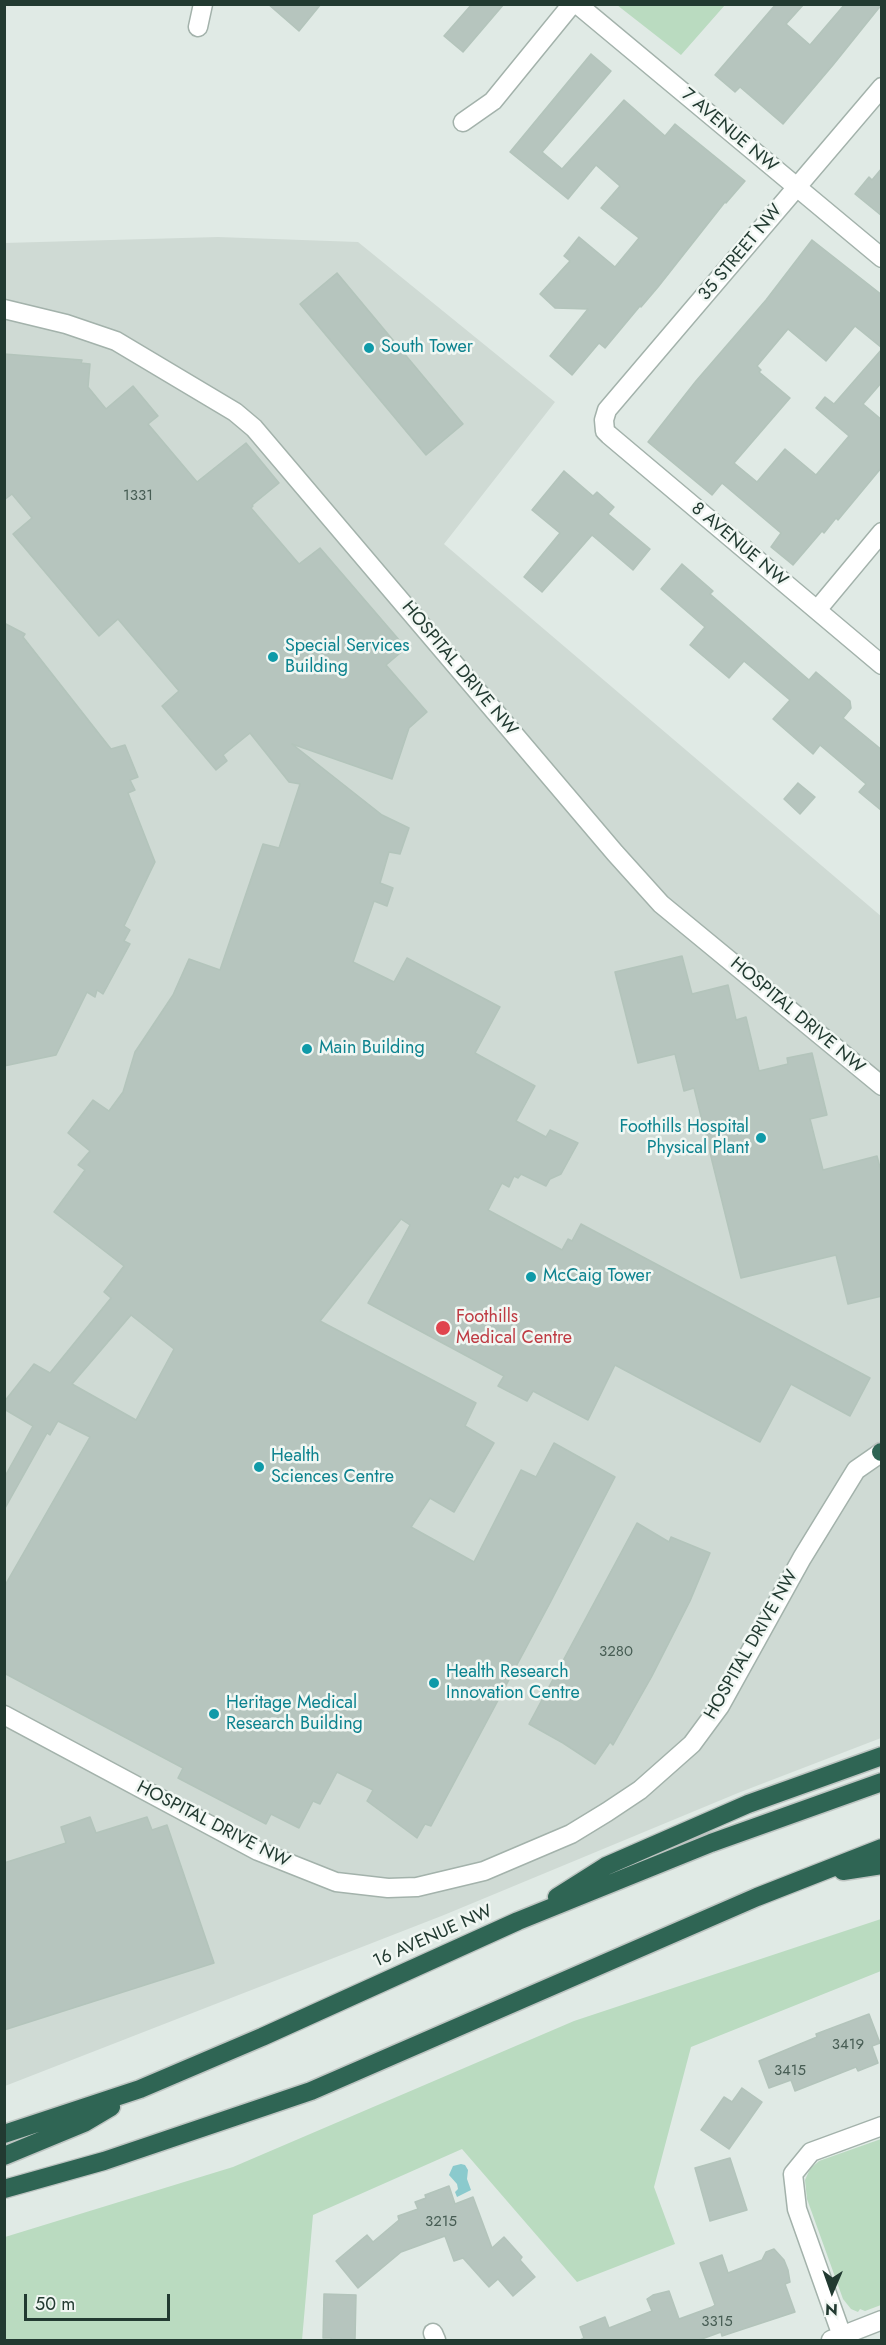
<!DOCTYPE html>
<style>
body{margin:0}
#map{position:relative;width:886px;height:2345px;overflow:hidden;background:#e0eae5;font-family:Jost,sans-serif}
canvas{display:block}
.frame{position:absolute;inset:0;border:6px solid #223a31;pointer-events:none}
.north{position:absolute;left:802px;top:2261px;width:60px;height:60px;-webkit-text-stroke:4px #f1f7f3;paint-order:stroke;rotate:182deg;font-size:16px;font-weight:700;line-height:24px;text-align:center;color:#223a31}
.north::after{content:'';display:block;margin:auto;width:21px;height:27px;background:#223a31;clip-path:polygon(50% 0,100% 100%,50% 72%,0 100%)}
.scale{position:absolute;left:24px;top:2294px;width:146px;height:27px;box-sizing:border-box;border:3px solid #223a31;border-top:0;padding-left:8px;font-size:18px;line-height:21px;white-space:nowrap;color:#223a31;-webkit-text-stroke:4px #f1f7f3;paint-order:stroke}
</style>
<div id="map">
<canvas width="886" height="2345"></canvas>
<div class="frame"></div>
<div class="north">N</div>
<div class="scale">50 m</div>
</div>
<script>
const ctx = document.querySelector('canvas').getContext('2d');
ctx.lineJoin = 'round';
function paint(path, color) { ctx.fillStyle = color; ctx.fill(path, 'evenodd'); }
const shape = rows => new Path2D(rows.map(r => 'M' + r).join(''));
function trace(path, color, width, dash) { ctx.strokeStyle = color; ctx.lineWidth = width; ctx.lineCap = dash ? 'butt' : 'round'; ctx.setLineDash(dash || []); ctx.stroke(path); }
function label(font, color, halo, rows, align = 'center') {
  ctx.font = font + ' Jost,sans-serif'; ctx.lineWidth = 5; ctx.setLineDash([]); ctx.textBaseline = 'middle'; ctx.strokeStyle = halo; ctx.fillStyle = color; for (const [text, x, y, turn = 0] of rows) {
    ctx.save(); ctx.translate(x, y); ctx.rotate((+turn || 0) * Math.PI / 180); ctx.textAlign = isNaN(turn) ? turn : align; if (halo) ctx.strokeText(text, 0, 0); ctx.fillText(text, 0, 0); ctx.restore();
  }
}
const built = shape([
 [218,237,358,242,555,402,444,544,882,917,881,1738,738,1793,444,1915,5,2086,4,243]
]);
const green = shape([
 [617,5,725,5,681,55],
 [881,1919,881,1971,691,2047,654,2187,675,2244,577,2282,462,2149,313,2215,302,2340,5,2340,5,2237,233,2167,574,2021],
 [881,2139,881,2305,865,2311,860,2309,858,2312,851,2309,843,2299,807,2199,805,2180,810,2169,819,2161]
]);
const water = shape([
 [461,2164,465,2165,468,2170,467,2179,471,2190,457,2197,455,2192,458,2189,457,2184,449,2175,453,2166]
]);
const building = shape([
 [268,4,321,4,299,31,268,4],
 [472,4,504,4,463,52,444,36,472,4],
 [776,4,804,4,786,24,810,45,845,4,882,4,833,65,783,124,740,87,735,92,715,75,776,4],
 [591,54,611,71,542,152,562,169,624,100,665,136,675,124,745,181,726,203,725,202,658,287,641,307,640,306,605,348,599,343,572,375,550,356,588,309,555,308,540,294,570,261,564,256,579,237,615,267,639,238,601,208,620,186,596,165,568,199,510,152,591,54],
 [882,168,882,216,855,194,869,177,872,180,882,168],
 [812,240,882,295,882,348,855,326,826,361,788,329,757,366,761,370,759,372,790,398,734,463,757,482,785,449,816,475,849,436,816,408,825,397,834,404,882,349,882,382,863,404,882,420,882,467,838,520,836,518,824,533,822,531,793,565,771,547,781,533,722,483,712,495,648,442,696,381,766,300,812,240],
 [337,273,463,424,426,455,300,304,337,273],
 [4,354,82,360,81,363,90,364,88,387,106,409,133,386,158,416,148,424,197,482,246,443,279,483,252,505,253,506,251,508,299,564,320,548,406,648,386,665,427,712,409,728,392,779,292,744,382,815,409,828,400,854,389,852,380,883,393,888,387,906,374,901,353,962,394,982,407,958,500,1007,475,1053,535,1086,516,1121,546,1137,550,1130,578,1143,561,1174,550,1179,546,1186,521,1174,518,1178,514,1176,509,1187,502,1183,488,1210,562,1250,568,1239,572,1241,581,1224,870,1378,850,1416,791,1384,760,1442,615,1365,588,1420,533,1391,527,1401,498,1386,504,1376,368,1303,410,1225,401,1219,320,1321,476,1403,465,1426,494,1443,454,1512,430,1498,411,1527,474,1562,521,1470,536,1477,554,1443,615,1477,551,1601,431,1826,425,1824,417,1838,367,1801,373,1790,337,1772,320,1804,313,1801,299,1828,271,1814,266,1824,178,1778,183,1768,4,1673,4,1587,90,1437,58,1421,50,1435,47,1433,4,1510,4,1478,33,1426,4,1409,4,1402,34,1364,50,1373,111,1298,104,1292,124,1266,54,1212,85,1170,78,1165,90,1151,68,1133,93,1100,109,1111,123,1092,135,1052,173,995,189,959,220,970,263,844,279,848,300,784,289,782,250,733,223,755,227,761,216,770,162,706,179,691,118,619,99,636,13,534,32,518,12,494,4,500,4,354],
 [131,1315,174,1349,136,1420,72,1384,131,1315],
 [564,471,593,496,597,492,614,507,608,514,650,549,633,570,592,535,542,592,524,577,560,533,532,510,564,471],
 [682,564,713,591,710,594,809,680,816,672,850,701,851,708,843,718,882,750,882,811,859,792,866,784,820,745,813,754,773,719,790,700,744,661,729,678,690,645,705,627,661,589,682,564],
 [4,623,25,634,23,637,111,749,125,745,138,777,130,780,135,790,128,793,155,862,124,926,130,930,124,941,130,944,103,994,97,990,95,997,87,992,56,1055,4,1066,4,623],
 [798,783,815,797,800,814,784,799,798,783],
 [682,956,692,994,728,985,736,1020,746,1017,759,1071,788,1064,787,1058,812,1053,827,1115,810,1119,823,1170,877,1156,882,1175,882,1296,848,1304,836,1255,741,1278,694,1088,684,1091,675,1054,638,1063,615,972,682,956],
 [637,1523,669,1542,671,1537,710,1553,690,1601,652,1676,613,1745,610,1742,595,1764,563,1743,529,1724,637,1523],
 [90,1817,96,1833,147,1817,152,1830,167,1825,214,1963,4,2030,4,1863,66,1843,61,1827,90,1817],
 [869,2014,880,2043,872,2046,878,2063,858,2071,856,2067,795,2091,791,2080,769,2088,759,2061,817,2037,816,2034,869,2014],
 [742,2088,762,2102,729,2149,701,2130,724,2097,732,2102,742,2088],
 [730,2158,747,2210,710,2221,695,2168,730,2158],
 [449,2186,455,2204,473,2197,492,2248,504,2237,522,2257,520,2260,535,2277,513,2296,498,2279,489,2287,463,2258,454,2261,445,2236,401,2252,358,2288,336,2261,367,2235,373,2242,399,2220,398,2216,418,2209,415,2202,426,2198,425,2195,449,2186],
 [774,2249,784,2260,788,2270,790,2282,785,2284,795,2312,722,2336,721,2332,699,2340,580,2340,584,2338,580,2327,605,2317,609,2328,652,2311,647,2299,653,2295,669,2291,679,2319,712,2307,715,2305,700,2263,722,2255,728,2273,762,2260,766,2252,774,2249],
 [324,2294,356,2295,355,2340,331,2340,331,2338,323,2338,324,2294]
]);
const minor = shape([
 [577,4,882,258],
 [198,27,203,4],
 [882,87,607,410,604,420,605,431,609,435,882,665],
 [463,122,493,101,572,4],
 [4,309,66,324,116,341,235,412,254,428,615,853,661,904,882,1086],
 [817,610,882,532],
 [4,1715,258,1851,336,1882,388,1888,417,1887,484,1871,571,1834,607,1812,640,1790,692,1744,720,1706,802,1558,856,1470,882,1452],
 [433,2333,436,2340],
 [842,2336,797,2209,793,2174,811,2152,882,2126],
 [831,2340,882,2320]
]);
const highway = shape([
 [881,1452,882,1452],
 [843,1871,882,1865],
 [557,1897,606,1866,748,1804,882,1756],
 [4,2134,140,2089,262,2037,518,1921,711,1843,882,1782],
 [4,2156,84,2123,111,2107],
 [4,2189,104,2161,311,2091,757,1897,882,1848]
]);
const markers = [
 [369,348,6,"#0f9aa8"],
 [273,657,6,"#0f9aa8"],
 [307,1049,6,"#0f9aa8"],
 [761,1138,6,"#0f9aa8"],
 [531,1277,6,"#0f9aa8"],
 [443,1328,8,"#e0444e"],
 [259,1467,6,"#0f9aa8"],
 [434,1683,6,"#0f9aa8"],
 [214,1714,6,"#0f9aa8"]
];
const numberNames = [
 ["1331",138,496],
 ["3280",616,1652],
 ["3419",848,2045],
 ["3415",790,2071],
 ["3215",441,2222],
 ["3315",717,2322]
];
const streetNames = [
 ["7 AVENUE NW",729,131,40],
 ["35 STREET NW",741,253,-50],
 ["8 AVENUE NW",739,545,40],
 ["HOSPITAL DRIVE NW",459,669,50],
 ["HOSPITAL DRIVE NW",797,1016,40],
 ["HOSPITAL DRIVE NW",752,1645,-60],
 ["HOSPITAL DRIVE NW",213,1825,27],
 ["16 AVENUE NW",433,1937,-24]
];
const cultureNames = [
 ["South Tower",381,348],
 ["Special Services",285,647],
 ["Building",285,668],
 ["Main Building",319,1049],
 ["Foothills Hospital",749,1128,"right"],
 ["Physical Plant",749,1149,"right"],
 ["McCaig Tower",543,1277],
 ["Health",271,1457],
 ["Sciences Centre",271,1478],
 ["Health Research",446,1673],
 ["Innovation Centre",446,1694],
 ["Heritage Medical",226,1704],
 ["Research Building",226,1725]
];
const healthNames = [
 ["Foothills",456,1318],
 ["Medical Centre",456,1339]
];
paint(built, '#cfdad4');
paint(green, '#badbc0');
paint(water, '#8bcacd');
paint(building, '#b6c5be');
trace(building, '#b3c4bb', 1.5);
trace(minor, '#a3b2ab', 21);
trace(highway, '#bdc4c1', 21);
trace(minor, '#fff', 18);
trace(highway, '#2f6554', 18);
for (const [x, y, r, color] of markers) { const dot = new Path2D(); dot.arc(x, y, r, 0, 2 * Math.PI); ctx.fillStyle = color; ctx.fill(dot); trace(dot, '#f1f7f3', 2); }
label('15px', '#475d54', null, numberNames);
label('18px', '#223a31', '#f1f7f3', streetNames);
label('18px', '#0d838f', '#f1f7f3', cultureNames, 'left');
label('18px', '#be3a42', '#f1f7f3', healthNames, 'left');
</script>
